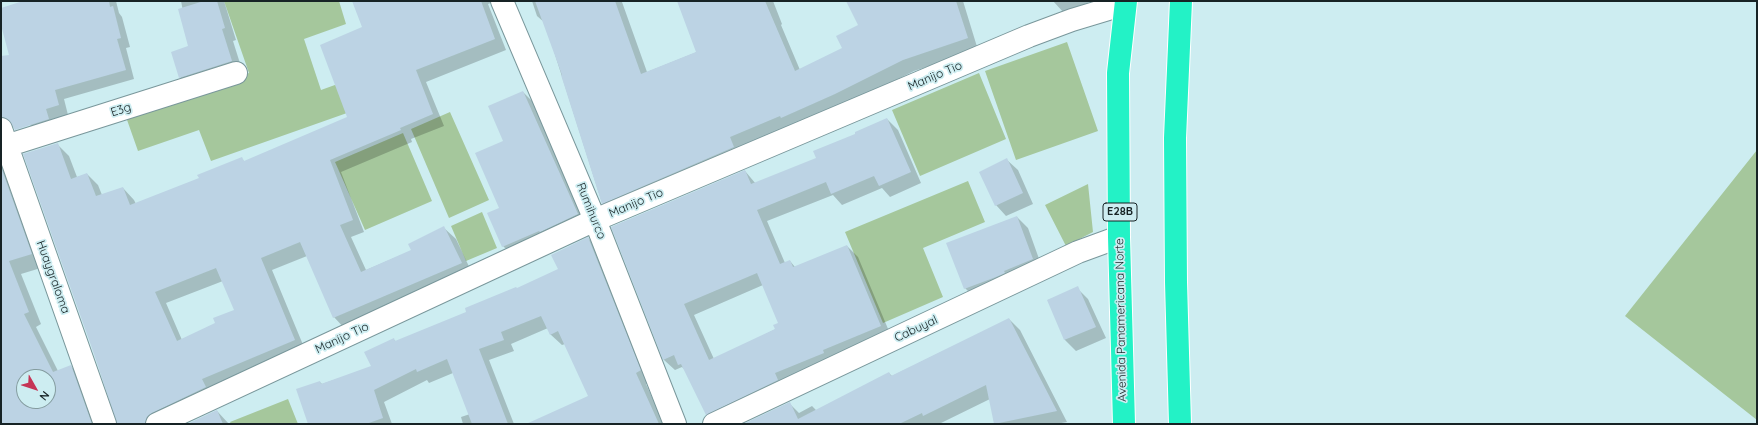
<!DOCTYPE html>
<style>
body{margin:0}
#map{position:relative;width:1758px;height:425px;overflow:hidden;background:#cdedf1;font-family:Quicksand,sans-serif}
canvas{display:block}
.frame{position:absolute;inset:0;border:2px solid #172325;pointer-events:none}
.north{position:absolute;left:16px;top:369px;width:40px;height:40px;box-sizing:border-box;background:#cdedf1;border:1px solid #849c9f;border-radius:50%;rotate:129deg;font-size:11px;font-weight:700;line-height:16px;text-align:center;color:#172325}
.north::after{content:'';display:block;margin:auto;width:14px;height:18px;background:#c53556;clip-path:polygon(50% 0,100% 100%,50% 72%,0 100%)}
</style>
<div id="map">
<canvas width="1758" height="425"></canvas>
<div class="frame"></div>
<div class="north">N</div>
</div>
<script>
const ctx = document.querySelector('canvas').getContext('2d');
ctx.lineJoin = 'round';
function paint(path, color) { ctx.fillStyle = color; ctx.fill(path, 'evenodd'); }
const shape = rows => new Path2D(rows.map(r => 'M' + r).join(''));
function trace(path, color, width, dash) { ctx.strokeStyle = color; ctx.lineWidth = width; ctx.lineCap = dash ? 'butt' : 'round'; ctx.setLineDash(dash || []); ctx.stroke(path); }
function label(font, color, halo, rows, align = 'center') {
  ctx.font = font + ' Quicksand,sans-serif'; ctx.lineWidth = 3.5; ctx.setLineDash([]); ctx.textBaseline = 'middle'; ctx.strokeStyle = halo; ctx.fillStyle = color; for (const [text, x, y, turn = 0] of rows) {
    ctx.save(); ctx.translate(x, y); ctx.rotate((+turn || 0) * Math.PI / 180); ctx.textAlign = isNaN(turn) ? turn : align; if (halo) ctx.strokeText(text, 0, 0); ctx.fillText(text, 0, 0); ctx.restore();
  }
}
const green = shape([
 [224,1,339,1,346,24,304,39,321,90,371,72,381,101,211,161,199,130,138,151,126,117,249,73],
 [1067,42,1098,131,1016,160,985,71],
 [979,73,1006,139,920,176,892,110],
 [450,112,489,200,449,218,411,129],
 [403,133,432,201,365,230,335,162],
 [1757,150,1757,420,1625,316],
 [968,181,985,222,923,248,943,297,883,323,845,232],
 [1088,184,1093,232,1066,246,1045,205],
 [482,212,497,248,466,261,451,226],
 [288,399,298,424,231,424,230,422]
]);
const shadow = shape([
 [26,1,116,1,119,13,122,17,130,47,126,48,134,79,64,99,68,115,54,119,58,128,39,134,30,125,1,17,1,9],
 [181,1,224,1,236,40,233,41,243,73,192,89,180,77,190,47],
 [353,1,490,1,491,3,488,4,506,50,426,82,444,126,411,139,412,142,341,172,364,232,351,237,366,270,413,250,444,228,456,239,473,275,345,329,334,317,307,256,272,270,306,352,164,424,121,424,57,144,69,156,77,177,87,174,98,185,102,195,123,188,134,200,136,204,200,179,242,159,245,162,349,118,363,28],
 [223,281,235,310,216,324,182,340,166,303],
 [532,1,624,1,622,2,647,72,697,52,678,1,773,1,782,24,781,25,800,70,843,49,859,25,847,1,963,1,978,50,914,71,846,105,614,214,602,203,545,23,537,16],
 [1053,1,1092,1,1064,13],
 [523,92,534,103,588,225,514,257,503,246,501,209,505,141],
 [887,119,898,130,921,183,890,197,882,188,842,205,833,195,767,221,785,263,790,261,795,267,847,246,858,257,891,336,717,424,707,414,685,370,682,367,675,370,664,360,612,227,745,171,756,184,818,159,857,134],
 [763,285,779,324,776,329,714,359,694,315],
 [1,140,44,267,21,274,41,324,36,327,58,371,71,366,83,379,100,424,1,424],
 [24,377,48,377,48,401,24,401],
 [1007,160,1018,170,1033,204,1006,216,996,205],
 [1017,217,1028,228,1043,270,976,299,965,288],
 [588,238,599,249,651,382,646,384,664,424,539,424,589,396,565,344,562,345,550,334,548,328,511,344,514,351,489,360,514,424,463,424,461,417,470,414,453,373,429,383,427,380,384,402,392,424,309,424,320,382,322,384,372,367,393,339,397,342,467,313,559,270],
 [1077,288,1088,299,1106,338,1076,351,1065,340,1048,300],
 [1009,319,1020,330,1067,422,1056,424,996,424,990,399,939,424,745,424,789,403,799,413,812,406,817,411,889,373,892,376],
 [217,411,229,424,189,424]
]);
const building = shape([
 [23,1,109,1,110,7,113,6,121,38,117,39,126,70,55,90,59,105,46,109,49,119,15,130,9,120,1,117,1,56,9,55,1,25,1,8],
 [204,1,217,1,225,28,222,29,232,61,179,78,171,52,188,46,178,9],
 [352,1,481,1,495,39,416,70,433,114,400,128,401,130,330,160,353,220,340,225,361,272,411,250,408,244,444,226,462,263,333,318,300,242,261,258,295,340,202,379,206,387,152,413,147,417,145,424,117,424,94,354,23,154,58,143,71,179,87,173,96,196,123,187,130,205,199,178,197,175,242,157,244,161,347,117,320,45,362,27],
 [216,268,234,310,213,318,215,323,177,341,155,292],
 [535,1,615,1,641,74,696,52,677,1,765,1,795,71,842,48,836,36,858,25,846,1,956,1,968,38,903,60,835,94,781,118,780,116,730,137,734,147,602,204,561,75,562,75],
 [523,91,578,214,540,232,539,231,502,247,487,213,499,208,475,153,503,141,488,106],
 [887,118,911,172,879,186,874,176,831,194,826,182,757,210,780,264,790,260,793,267,847,245,881,326,823,350,824,353,775,373,778,380,706,415,681,364,678,365,674,355,663,360,611,227,745,170,751,184,816,158,813,151,855,134,855,132],
 [757,273,778,323,773,325,775,329,709,360,684,304],
 [1007,158,1023,193,995,206,979,172],
 [1,167,32,254,9,261,29,312,24,314,53,372,71,365,92,424,1,424],
 [24,377,48,377,48,401,24,401],
 [1017,216,1033,259,1004,271,1005,273,996,277,964,289,946,243],
 [588,237,641,370,636,373,659,424,526,424,588,396,558,331,550,335,541,316,501,332,504,340,479,349,508,424,472,424,447,359,417,372,416,369,374,390,383,418,366,424,308,424,296,389,320,381,321,384,371,366,364,352,394,338,395,341,466,312,465,308,516,287,517,288,558,269,551,255],
 [1078,286,1096,327,1064,340,1047,300],
 [1009,318,1057,411,994,424,986,385,923,416,922,413,899,424,743,424,790,402,798,419,889,372,891,376],
 [217,410,223,424,187,424]
]);
const minor = shape([
 [502,1,595,220,675,424],
 [1,129,105,424],
 [6,146,236,73],
 [157,424,595,220,1029,36,1072,20,1125,4],
 [714,424,1078,252,1119,237]
]);
const highway = shape([
 [1124,424,1119,237,1118,73,1126,1],
 [1180,424,1176,282,1175,138,1181,1]
]);
const shields = [
 [1120,212,34]
];
const shieldNames = [
 ["E28B",1120,212]
];
const streetNames = [
 ["Manijo Tio",935,76,-23],
 ["E3g",121,110,-18],
 ["Manijo Tio",636,203,-23],
 ["Rumihurco",591,211,68],
 ["Huaygraloma",53,277,70],
 ["Avenida Panamericana Norte",1121,320,-91],
 ["Cabuyal",916,329,-25],
 ["Manijo Tio",342,338,-25]
];
paint(green, '#a5c79c');
paint(shadow, '#0003');
paint(building, '#bcd3e4');
trace(minor, '#79979b', 24);
trace(highway, '#fff', 24);
trace(minor, '#fff', 22);
trace(highway, '#23f2c6', 22);
for (const [x, y, w] of shields) { const box = new Path2D(); box.roundRect(x - w / 2, y - 9, w, 18, 3); ctx.fillStyle = '#cdedf1'; ctx.fill(box); trace(box, '#172325', 1); }
label('bold 11px', '#172325', null, shieldNames);
label('12px', '#172325', '#cdedf1', streetNames);
</script>
